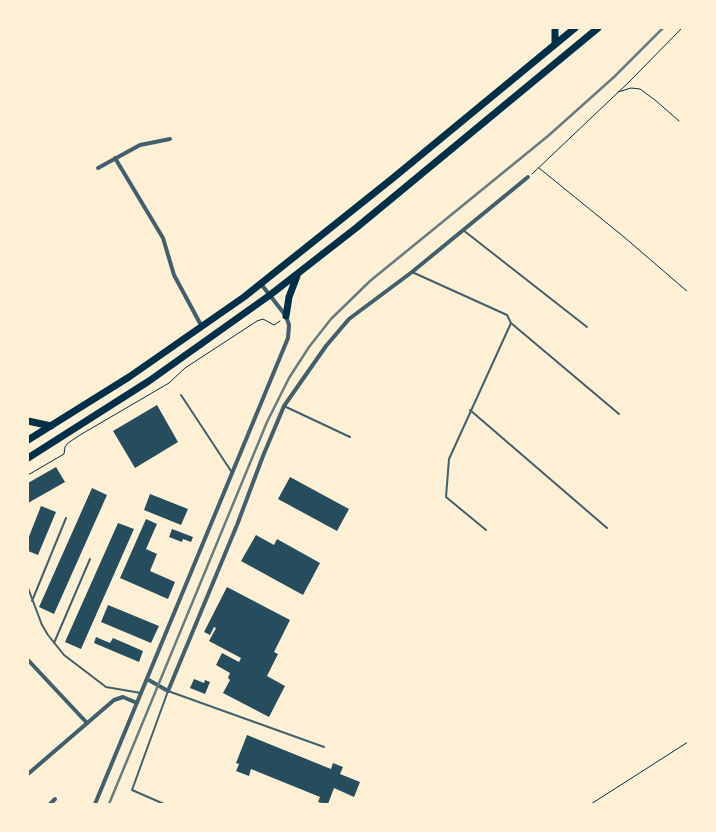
<!DOCTYPE html>
<style>
body{margin:0}
#map{position:relative;width:716px;height:832px;overflow:hidden;background:#fdf0d5;font-family:Arial,sans-serif}
canvas{display:block}
.frame{position:absolute;inset:0;border:29px solid #fdf0d5;pointer-events:none}
</style>
<div id="map">
<canvas width="716" height="832"></canvas>
<div class="frame"></div>
</div>
<script>
const ctx = document.querySelector('canvas').getContext('2d');
ctx.lineJoin = 'round';
function paint(path, color) { ctx.fillStyle = color; ctx.fill(path, 'evenodd'); }
const shape = rows => new Path2D(rows.map(r => 'M' + r).join(''));
function trace(path, color, width, dash) { ctx.strokeStyle = color; ctx.lineWidth = width; ctx.lineCap = dash ? 'butt' : 'round'; ctx.setLineDash(dash || []); ctx.stroke(path); }
const building = shape([
 [157,405,178,442,135,468,113,431],
 [56,467,65,482,28,503,28,483],
 [290,477,349,509,337,531,278,499],
 [92,488,107,495,54,614,39,607],
 [150,494,188,509,181,525,144,510],
 [41,506,56,512,38,555,28,551,28,539],
 [146,519,157,524,146,549,157,554,150,571,175,582,168,599,120,578],
 [118,523,134,529,81,649,65,642],
 [172,529,193,537,191,542,183,539,182,542,169,537],
 [256,535,274,545,277,539,320,563,303,595,241,561],
 [227,587,290,620,274,652,278,654,267,676,285,686,269,717,223,693,230,680,228,678,230,673,216,665,222,653,239,662,241,658,209,641,216,628,214,627,210,635,204,632],
 [108,605,159,626,151,643,101,622],
 [96,637,110,643,113,638,143,651,139,662,94,643],
 [194,679,204,683,205,680,210,682,205,694,190,688],
 [247,735,331,769,333,763,343,767,340,774,360,782,354,797,334,788,328,804,325,804,318,802,320,797,251,769,249,776,236,771,239,764,236,763]
]);
const path = shape([
 [387,28,388,28],
 [618,92,631,88,640,89,655,100,679,121],
 [539,168,624,237,688,292],
 [532,174,629,82,682,28],
 [28,475,64,454,65,447,68,443,80,435,169,383,185,368,257,321,263,319,274,325,280,321],
 [591,804,688,742]
]);
const service = shape([
 [463,230,587,327],
 [412,272,507,315,511,323,449,459,446,497,486,530],
 [511,323,619,414],
 [181,395,231,471],
 [284,406,350,437],
 [470,410,607,528],
 [28,588,42,625,48,635,64,655,106,687,141,693],
 [32,601,66,518],
 [54,643,90,559],
 [164,804,132,790,168,691,324,747]
]);
const minor = shape([
 [115,158,163,238,174,275,202,327],
 [98,168,140,145,170,139],
 [28,660,87,723],
 [147,679,168,691,237,525,263,456,284,406,326,346,349,319,412,272,528,177],
 [28,774,114,700,123,697,137,703],
 [50,804,55,799],
 [95,804,288,338,289,325,286,316,261,284]
]);
const trunk = shape([
 [555,44,555,28],
 [286,316,289,297,297,276],
 [28,421,51,426],
 [28,440,129,377,244,297,393,178,575,28],
 [28,458,149,381,270,295,356,228,598,28]
]);
const rail = shape([
 [109,804,267,422,289,378,309,347,331,319,370,281,548,136,614,77,663,28]
]);
paint(building, '#264d5e');
trace(path, '#003049', 1);
trace(service, '#3f606c', 2);
trace(minor, '#3f606c', 4);
trace(trunk, '#003049', 7);
trace(rail, '#657d81', 2.5);
</script>
